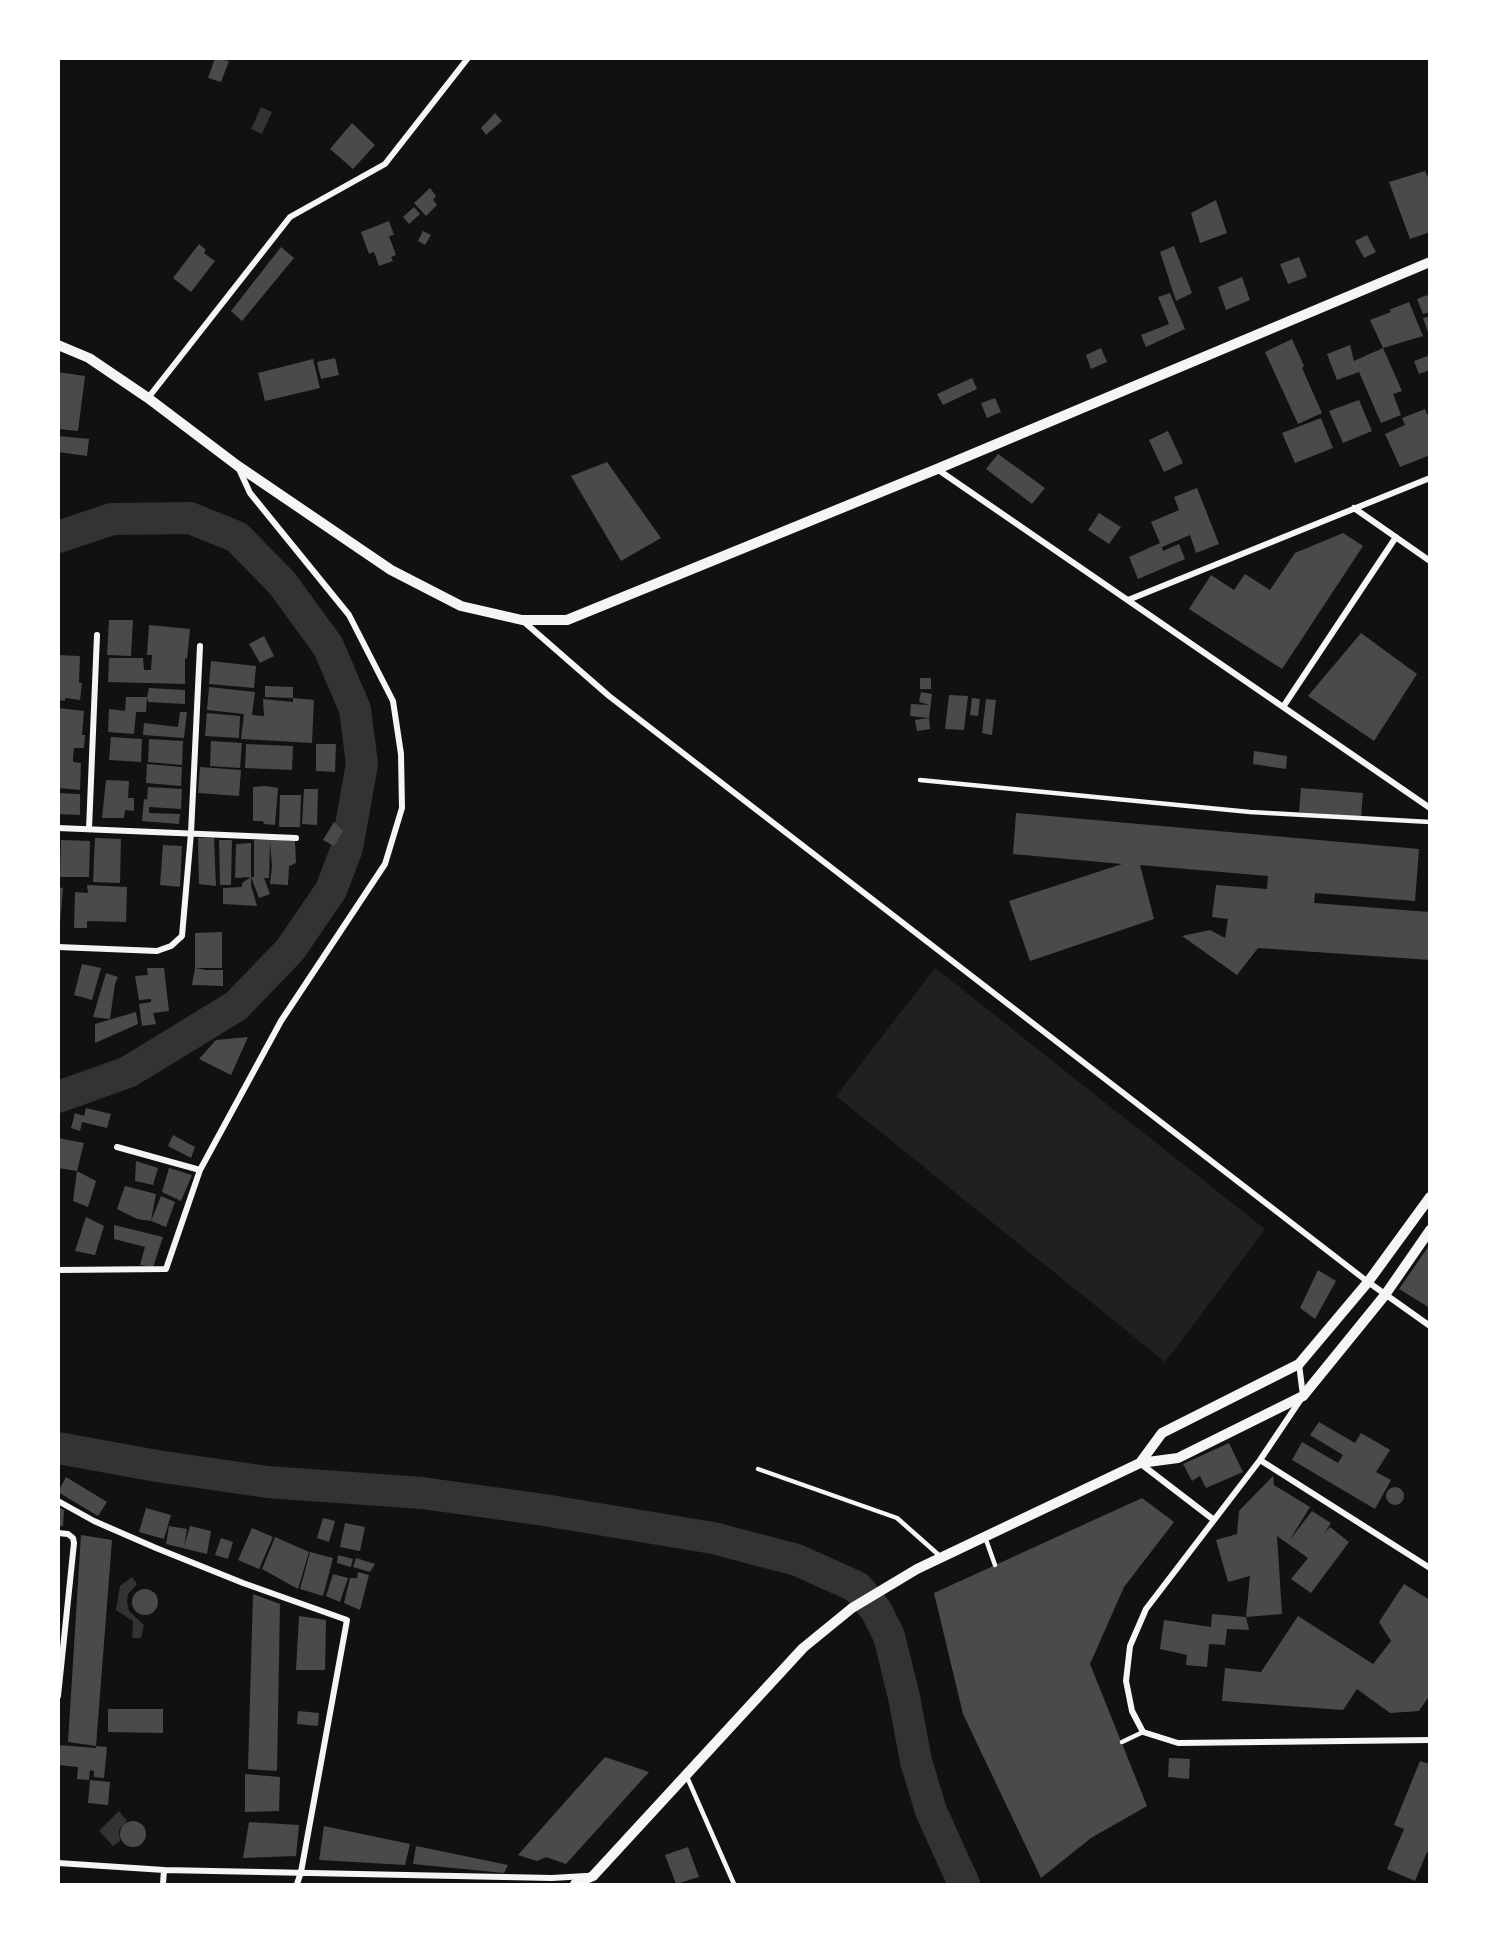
<!DOCTYPE html>
<style>
body{margin:0}
#map{position:relative;width:1488px;height:1943px;overflow:hidden;background:#111;font-family:Barlow,sans-serif}
canvas{display:block}
.frame{position:absolute;inset:0;border:60px solid #fff;pointer-events:none}
</style>
<div id="map">
<canvas width="1488" height="1943"></canvas>
<div class="frame"></div>
</div>
<script>
const ctx = document.querySelector('canvas').getContext('2d');
ctx.lineJoin = 'round';
function paint(path, color) { ctx.fillStyle = color; ctx.fill(path, 'evenodd'); }
const shape = rows => new Path2D(rows.map(r => 'M' + r).join(''));
function trace(path, color, width, dash) { ctx.strokeStyle = color; ctx.lineWidth = width; ctx.lineCap = dash ? 'butt' : 'round'; ctx.setLineDash(dash || []); ctx.stroke(path); }
const green = shape([
 [935,968,1265,1229,1165,1362,836,1096]
]);
const water = shape([
 [261,107,272,112,262,134,251,129],
 [132,1577,137,1584,128,1594,127,1602,129,1611,144,1625,141,1638,132,1638,133,1621,116,1610,120,1586],
 [119,1811,127,1821,119,1830,120,1841,113,1846,99,1831]
]);
const river = shape([
 [58,537,112,519,190,518,237,537,282,583,328,646,355,709,362,764,347,848,331,890,290,950,236,1006,128,1072,58,1097],
 [58,1448,157,1466,267,1482,422,1493,544,1510,713,1538,797,1560,857,1587,876,1610,889,1636,904,1697,916,1761,931,1811,964,1884]
]);
const building = shape([
 [215,58,229,61,221,82,208,78],
 [495,113,502,121,486,135,481,128],
 [352,123,375,145,353,169,330,149],
 [1425,171,1430,182,1430,232,1410,239,1389,182],
 [430,188,436,196,433,200,437,205,426,216,414,203],
 [1216,200,1227,233,1200,243,1191,213],
 [414,207,420,214,409,224,403,217],
 [389,221,394,235,389,236,396,255,391,257,393,261,379,266,374,252,369,254,361,232],
 [423,231,431,235,425,245,418,241],
 [1367,235,1376,252,1364,258,1355,241],
 [199,244,206,250,204,253,215,261,191,292,173,278],
 [1174,246,1192,293,1176,301,1160,252],
 [281,247,294,258,242,321,231,311],
 [1299,257,1307,277,1288,284,1280,264],
 [1242,277,1250,300,1226,310,1218,287],
 [1170,293,1185,329,1146,347,1141,335,1169,324,1158,297],
 [1427,295,1430,302,1430,312,1423,314,1417,299],
 [1409,302,1423,336,1383,348,1370,320,1391,312,1389,310],
 [1430,316,1430,335,1429,335,1423,318],
 [1292,339,1304,366,1302,368,1322,413,1298,424,1265,352],
 [1350,345,1354,361,1383,348,1402,391,1393,394,1401,415,1381,423,1359,372,1337,380,1327,354],
 [1101,348,1107,362,1091,369,1086,355],
 [1430,355,1430,370,1419,374,1414,361],
 [335,358,339,375,321,379,317,362],
 [313,359,320,388,265,401,258,373],
 [58,372,85,376,78,431,58,429],
 [972,378,977,389,943,405,937,394],
 [995,398,1001,412,987,418,981,403],
 [1359,400,1372,431,1343,443,1329,411],
 [1425,409,1430,420,1430,455,1400,467,1385,434,1405,425,1402,418],
 [1321,418,1333,448,1295,463,1282,433],
 [1168,431,1183,463,1164,472,1149,440],
 [58,436,89,439,87,456,58,452],
 [998,454,1045,488,1032,504,986,469],
 [607,462,661,538,621,561,571,476],
 [1197,488,1219,544,1196,553,1190,535,1162,547,1163,551,1179,544,1185,559,1138,579,1129,557,1160,543,1151,522,1179,510,1174,497],
 [1099,513,1121,527,1109,544,1088,530],
 [1343,533,1363,546,1282,669,1189,609,1211,575,1234,590,1245,574,1270,590,1295,553],
 [109,620,133,620,131,656,107,655],
 [149,625,190,629,187,659,185,658,185,684,108,682,109,658,143,658,144,670,151,670,152,655,147,655],
 [1361,633,1417,674,1374,741,1308,696],
 [264,636,274,656,260,663,249,644],
 [58,655,80,656,79,683,82,683,80,700,65,698,65,701,59,700],
 [211,661,256,666,254,688,209,684],
 [920,678,931,678,931,689,920,689],
 [265,686,293,687,293,698,265,697],
 [209,687,255,692,252,715,264,716,263,699,293,702,293,698,314,700,312,743,241,739,244,714,207,710],
 [149,688,185,690,185,704,148,702,147,697,146,712,136,712,134,734,108,732,109,709,125,711,126,697,147,697],
 [921,692,932,694,929,718,930,729,917,731,915,720,929,718,910,716,911,704,930,705,919,702],
 [949,695,968,696,964,730,945,729],
 [972,698,980,699,978,716,970,715],
 [986,699,996,700,992,735,982,733],
 [58,708,84,711,82,735,85,735,84,748,74,748,73,756,73,762,81,763,80,790,58,788],
 [180,712,187,712,184,738,143,735,144,723,178,727],
 [207,713,240,716,239,738,205,736],
 [111,737,142,739,141,762,109,760],
 [149,739,183,741,182,765,148,762],
 [211,741,242,743,240,768,210,766],
 [246,744,293,746,292,770,245,768],
 [316,744,336,744,335,772,316,771],
 [1254,751,1287,756,1286,769,1253,764],
 [147,764,182,767,181,786,146,783],
 [200,767,241,770,239,796,198,793],
 [106,780,129,781,128,798,134,798,134,811,125,810,124,818,102,818],
 [266,786,278,788,275,825,264,824,263,821,253,821,253,787],
 [148,787,182,789,181,809,149,807,149,813,180,814,179,824,142,821,144,799,147,800],
 [1301,788,1363,793,1361,817,1299,812],
 [304,789,318,789,317,825,302,824],
 [58,793,80,794,80,815,58,814],
 [280,795,301,795,300,827,279,827],
 [1016,813,1419,849,1415,901,1315,893,1314,903,1430,912,1430,960,1258,948,1237,975,1182,936,1210,930,1225,938,1228,919,1212,917,1216,885,1267,889,1268,876,1140,865,1154,919,1030,961,1009,901,1122,864,1013,854],
 [334,822,343,831,334,846,323,840],
 [95,838,121,839,120,883,93,882],
 [198,838,214,838,216,886,199,884],
 [270,839,295,841,296,863,289,866,288,885,270,884,272,867,270,842,269,878,264,878,270,894,259,898,251,877,254,877,254,840],
 [61,840,90,841,89,877,60,877],
 [219,840,232,840,231,885,220,885],
 [251,843,251,885,257,906,223,904,223,888,242,887,242,883,251,877,235,878,236,844],
 [163,845,182,846,180,887,160,885],
 [87,885,127,887,126,922,87,921,87,928,74,928,75,892,88,893],
 [58,887,63,888,60,923,58,923],
 [222,932,222,968,195,968,206,970,223,970,223,986,192,985,195,968,195,933],
 [82,964,101,968,92,1000,74,995],
 [147,968,164,968,169,1011,153,1013,156,1024,142,1026,139,1004,151,1002,151,999,139,1000,135,976,148,975],
 [106,973,118,977,115,984,110,1019,93,1017],
 [136,1012,138,1024,95,1043,95,1024],
 [248,1037,231,1075,199,1059,216,1040],
 [86,1108,111,1114,107,1128,82,1122,80,1131,71,1128,75,1113,84,1116],
 [173,1135,195,1147,191,1158,168,1146],
 [58,1138,84,1143,77,1171,96,1181,88,1207,73,1201,77,1171,58,1168],
 [136,1161,158,1168,153,1185,135,1181],
 [169,1168,192,1175,181,1201,162,1192],
 [125,1186,156,1194,151,1221,161,1196,175,1202,166,1227,151,1221,137,1219,117,1209],
 [86,1217,104,1226,95,1255,75,1251],
 [114,1225,163,1237,153,1267,140,1265,145,1247,114,1239],
 [1430,1244,1430,1308,1399,1289],
 [1318,1270,1336,1281,1315,1319,1300,1308],
 [1319,1422,1355,1443,1361,1433,1390,1450,1376,1472,1391,1480,1375,1509,1292,1460,1302,1442,1338,1463,1343,1455,1310,1435],
 [1229,1443,1243,1472,1206,1488,1200,1476,1192,1481,1183,1464],
 [1273,1476,1274,1485,1310,1507,1289,1541,1312,1511,1331,1523,1324,1534,1330,1527,1349,1542,1311,1593,1291,1579,1308,1558,1277,1536,1282,1614,1246,1617,1250,1576,1228,1582,1216,1540,1237,1534,1239,1511],
 [66,1477,107,1502,98,1516,58,1492],
 '1386 1496a9 9 0 1 1 18 0a9 9 0 1 1-18 0Z',
 [1142,1498,1174,1522,1124,1587,1090,1664,1147,1806,1091,1838,1041,1878,963,1714,934,1593],
 [58,1507,64,1510,63,1526,58,1526],
 [146,1508,171,1515,164,1539,139,1532],
 [323,1518,335,1521,329,1542,317,1538],
 [345,1523,365,1527,360,1551,340,1547],
 [169,1526,187,1529,184,1547,190,1526,211,1531,207,1554,166,1544],
 [252,1528,273,1537,259,1569,238,1560],
 [81,1535,112,1540,96,1746,107,1747,104,1778,94,1777,94,1771,90,1770,89,1780,77,1779,78,1767,58,1765,58,1745,96,1748,96,1746,68,1742],
 [275,1537,309,1552,298,1589,262,1569],
 [221,1538,233,1542,228,1559,215,1555],
 [310,1552,333,1558,323,1596,300,1589],
 [338,1555,353,1559,351,1567,337,1563],
 [356,1558,375,1564,370,1572,353,1567],
 [358,1572,369,1575,360,1610,344,1603,350,1578,357,1578],
 [333,1574,348,1578,340,1602,326,1596],
 [1404,1584,1430,1600,1430,1695,1419,1711,1390,1713,1357,1689,1343,1710,1222,1701,1225,1668,1261,1672,1298,1616,1373,1664,1391,1641,1379,1622],
 '132 1602a13 13 0 1 1 26 0a13 13 0 1 1-26 0Z',
 [253,1594,280,1604,277,1771,248,1769],
 [1212,1614,1246,1617,1249,1630,1227,1629,1225,1645,1209,1644,1207,1667,1186,1665,1187,1655,1160,1649,1164,1620,1211,1627],
 [299,1616,326,1620,325,1670,296,1670],
 [108,1709,163,1709,163,1733,108,1732],
 [298,1711,319,1713,318,1726,297,1724],
 [605,1757,649,1772,566,1864,546,1857,537,1861,518,1855],
 [1169,1758,1190,1759,1189,1779,1168,1777],
 [1420,1761,1430,1764,1430,1853,1427,1852,1415,1881,1387,1869,1404,1829,1394,1825],
 [245,1774,280,1777,279,1811,245,1812],
 [90,1780,110,1782,108,1805,88,1803],
 '120 1834a13 13 0 1 1 26 0a13 13 0 1 1-26 0Z',
 [249,1822,299,1825,296,1856,243,1858],
 [324,1826,410,1844,405,1865,319,1860],
 [416,1846,508,1865,504,1873,413,1864],
 [688,1847,699,1877,676,1884,665,1855]
]);
const service = shape([
 [920,780,1250,812,1430,822],
 [758,1469,897,1518,941,1557],
 [985,1537,995,1565],
 [1122,1742,1143,1732],
 [687,1777,734,1884]
]);
const minor = shape([
 [148,398,290,217,385,164,468,58],
 [937,469,1430,808],
 [1354,508,1430,561],
 [1128,600,1430,478],
 [523,621,609,696,1368,1282,1430,1326],
 [1283,707,1396,537],
 [58,828,296,838],
 [89,829,97,635],
 [58,947,157,951,171,946,182,936,191,833,200,646],
 [117,1147,200,1170],
 [58,1270,166,1269,200,1170,281,1021,385,864,402,808,401,754,393,701,349,615,250,493,239,469],
 [1299,1364,1303,1396,1260,1460,1146,1609,1130,1646,1126,1681,1132,1711,1143,1732,1178,1743,1430,1740],
 [1260,1460,1430,1568],
 [1141,1464,1214,1520],
 [58,1501,94,1521,156,1548,243,1583,347,1620,301,1872,297,1884],
 [58,1533,68,1534,73,1538,74,1543,58,1696],
 [58,1863,164,1870,552,1878,586,1876],
 [163,1884,164,1870]
]);
const tertiary = shape([
 [58,345,89,358,148,398,238,466,391,570,461,606,522,620,567,620,937,469,1430,262],
 [1140,1463,1162,1433,1299,1364,1368,1282,1430,1197],
 [575,1884,593,1876,803,1648,852,1608,917,1569,1140,1463,1178,1458,1303,1396,1385,1295,1430,1230]
]);
paint(green, '#202020');
paint(water, '#333');
trace(river, '#333', 32);
paint(building, '#4a4a4a');
trace(service, '#f5f5f5', 4.5);
trace(minor, '#f5f5f5', 6);
trace(tertiary, '#f5f5f5', 10);
</script>
